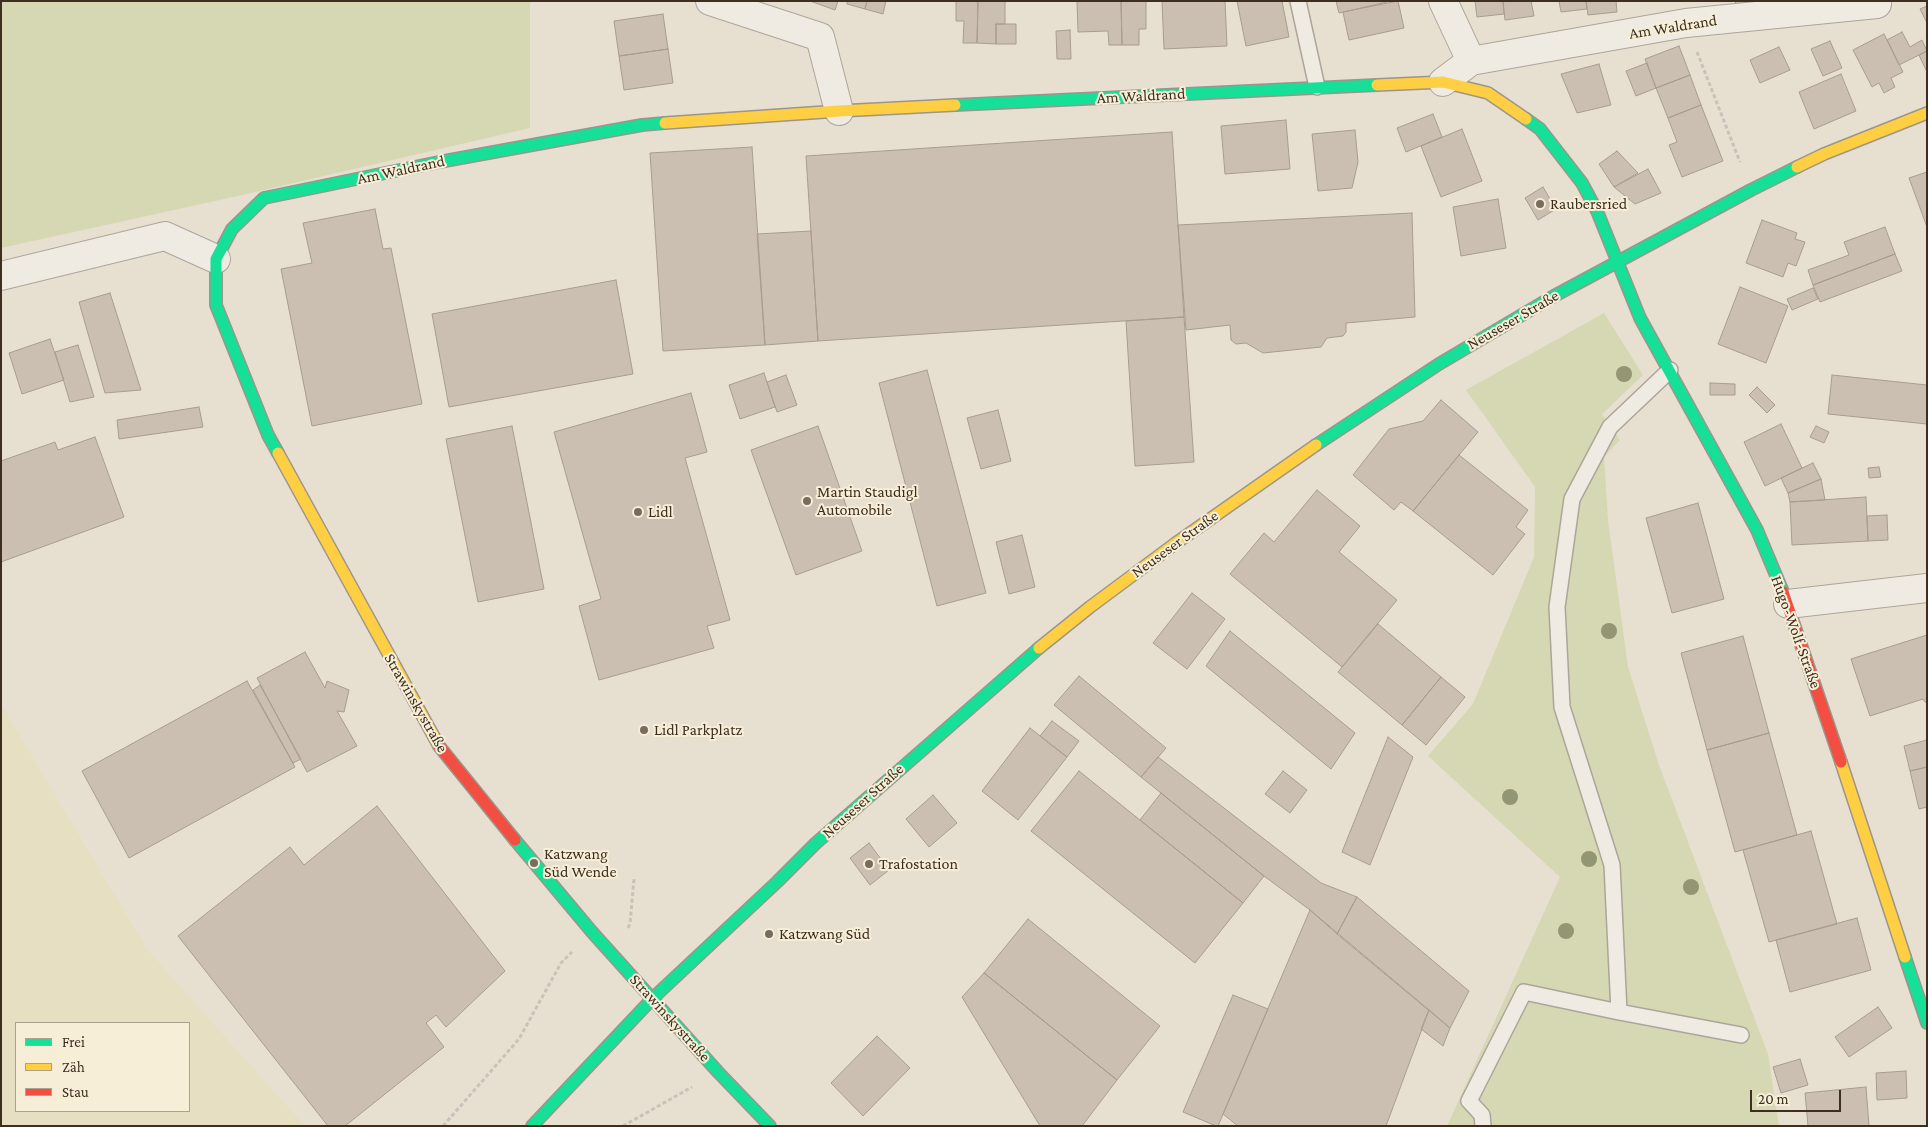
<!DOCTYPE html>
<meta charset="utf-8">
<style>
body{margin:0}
#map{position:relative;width:1928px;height:1127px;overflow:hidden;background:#e7e0d1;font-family:"Crimson Pro",serif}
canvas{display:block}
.frame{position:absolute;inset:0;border:2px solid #3d2e20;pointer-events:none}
.legend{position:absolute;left:15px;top:1022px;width:175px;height:90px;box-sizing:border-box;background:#f7eed8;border:1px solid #ada18e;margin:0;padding:6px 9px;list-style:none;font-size:15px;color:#3d2e20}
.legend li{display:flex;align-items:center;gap:10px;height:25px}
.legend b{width:25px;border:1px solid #ada18e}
.scale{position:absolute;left:1750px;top:1090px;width:91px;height:22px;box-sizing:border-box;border:2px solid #3d2e20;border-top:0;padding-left:6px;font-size:15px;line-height:18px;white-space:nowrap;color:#3d2e20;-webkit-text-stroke:4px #f7eed8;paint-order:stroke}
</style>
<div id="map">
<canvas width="1928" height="1127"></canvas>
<div class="frame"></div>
<ul class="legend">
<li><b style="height:6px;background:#16e098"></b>Frei</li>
<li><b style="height:6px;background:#ffcf43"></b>Zäh</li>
<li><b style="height:6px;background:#f24e42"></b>Stau</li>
</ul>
<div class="scale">20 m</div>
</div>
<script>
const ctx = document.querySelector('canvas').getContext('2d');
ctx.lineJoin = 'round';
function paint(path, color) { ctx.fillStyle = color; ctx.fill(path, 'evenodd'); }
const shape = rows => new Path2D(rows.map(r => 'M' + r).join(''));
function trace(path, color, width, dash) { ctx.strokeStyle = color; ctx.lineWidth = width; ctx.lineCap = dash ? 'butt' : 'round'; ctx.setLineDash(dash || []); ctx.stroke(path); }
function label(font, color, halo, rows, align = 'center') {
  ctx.font = font + ' "Crimson Pro",serif'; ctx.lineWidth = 4; ctx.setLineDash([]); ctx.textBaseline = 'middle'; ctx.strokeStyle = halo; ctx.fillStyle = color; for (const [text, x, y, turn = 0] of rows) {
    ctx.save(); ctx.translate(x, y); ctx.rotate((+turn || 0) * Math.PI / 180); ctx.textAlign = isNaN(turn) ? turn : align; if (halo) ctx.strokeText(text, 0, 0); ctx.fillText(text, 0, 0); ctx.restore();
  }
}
const farmland = shape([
 [1,704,147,949,305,1126,1,1126],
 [16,1023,189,1023,189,1111,16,1111]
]);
const green = shape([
 [1,1,530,1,530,128,238,196,1,248],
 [1604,313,1643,375,1602,414,1620,440,1604,457,1608,520,1628,667,1659,765,1768,1054,1779,1126,1447,1126,1560,877,1428,756,1473,704,1534,557,1535,487,1466,390]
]);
const building = shape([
 [810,1,838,1,835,10,810,1],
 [847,1,867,1,865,9,847,4,847,1],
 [867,1,886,1,883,14,865,9,867,1],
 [956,1,978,1,977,43,963,43,964,21,956,21,956,1],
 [978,1,1005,1,1005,24,996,24,996,44,977,43,978,1],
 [1077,1,1121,1,1122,45,1109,45,1108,31,1078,32,1077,1],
 [1121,1,1146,1,1146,29,1139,29,1139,45,1122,45,1121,1],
 [1162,1,1225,1,1227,46,1164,49,1162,1],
 [1237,1,1282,1,1289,37,1246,46,1237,1],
 [1336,1,1387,1,1387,2,1339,13,1336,1],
 [1398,1,1404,28,1349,40,1343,12,1398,1],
 [1475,1,1503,1,1504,14,1477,17,1475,1],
 [1503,1,1531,1,1534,16,1505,20,1503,1],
 [1559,1,1586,1,1587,9,1561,12,1559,1],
 [1586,1,1616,1,1617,12,1588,15,1586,1],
 [1735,1,1753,1,1737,7,1735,1],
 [1927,6,1927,23,1920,9,1927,6],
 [663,14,668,49,619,56,614,21,663,14],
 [996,24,1016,24,1016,44,996,44,996,24],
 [1070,30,1071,59,1057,59,1056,31,1070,30],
 [1902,32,1910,47,1922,40,1927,51,1899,65,1887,40,1902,32],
 [1884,34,1903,72,1891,78,1895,87,1884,93,1879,83,1872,87,1853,50,1884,34],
 [1830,41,1842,68,1823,76,1811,49,1830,41],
 [1679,46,1690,75,1656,88,1645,59,1679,46],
 [1779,47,1790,70,1760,83,1750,60,1779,47],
 [668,49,673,83,624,90,619,56,668,49],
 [1927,51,1927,72,1919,55,1927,51],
 [1647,63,1656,88,1636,96,1626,71,1647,63],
 [1599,64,1611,105,1577,113,1561,74,1599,64],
 [1841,74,1856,111,1814,129,1799,92,1841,74],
 [1690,75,1701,105,1668,118,1656,88,1690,75],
 [1701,105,1723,161,1682,177,1669,145,1677,142,1668,118,1701,105],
 [1433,114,1442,137,1406,152,1397,128,1433,114],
 [1286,120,1290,169,1225,174,1221,126,1286,120],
 [1462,129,1482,181,1441,197,1421,146,1462,129],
 [1355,130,1358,162,1352,188,1318,191,1312,134,1355,130],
 [1172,132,1184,317,818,341,806,156,1172,132],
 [752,147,765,345,663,351,650,153,752,147],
 [1617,151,1638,173,1614,187,1599,164,1617,151],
 [1648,169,1661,193,1635,204,1614,187,1648,169],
 [1927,172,1927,227,1909,178,1927,172],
 [1543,187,1556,209,1538,220,1525,198,1543,187],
 [1498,199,1506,248,1461,256,1453,207,1498,199],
 [375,209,383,249,391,248,422,404,312,426,281,269,312,263,303,223,375,209],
 [1412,213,1415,317,1346,323,1346,332,1343,336,1327,338,1321,347,1263,353,1246,343,1236,344,1231,340,1230,325,1186,330,1178,225,1412,213],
 [1762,220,1797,233,1795,239,1805,242,1796,266,1788,263,1783,277,1746,263,1762,220],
 [1885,227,1895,254,1813,285,1808,270,1849,255,1844,242,1885,227],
 [811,231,818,341,765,345,757,234,811,231],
 [1895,254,1902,271,1820,302,1813,285,1895,254],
 [616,280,633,374,449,407,432,314,616,280],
 [1740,287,1788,306,1766,363,1718,344,1740,287],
 [1813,288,1818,299,1792,310,1787,299,1813,288],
 [110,293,141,390,105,393,79,302,110,293],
 [1184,317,1194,462,1135,466,1126,321,1184,317],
 [50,339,64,380,22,394,9,353,50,339],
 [78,345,94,397,70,402,55,352,78,345],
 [927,370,986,593,937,606,879,383,927,370],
 [764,373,775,407,740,419,729,385,764,373],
 [786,375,797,405,777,412,767,382,786,375],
 [1832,375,1927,385,1927,424,1828,414,1832,375],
 [1710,383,1735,384,1735,395,1710,395,1710,383],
 [1757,387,1775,405,1767,413,1749,395,1757,387],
 [691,393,707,452,685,458,730,620,707,626,714,648,599,680,579,606,601,599,554,432,691,393],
 [1441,400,1478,432,1413,511,1401,502,1394,510,1353,475,1389,429,1423,421,1441,400],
 [199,407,203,427,119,439,117,420,199,407],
 [998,410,1011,461,981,469,967,418,998,410],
 [1781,424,1802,468,1765,486,1744,442,1781,424],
 [512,426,544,589,478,602,446,439,512,426],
 [818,426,862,551,796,575,751,450,818,426],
 [1816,426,1829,432,1824,443,1810,437,1816,426],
 [95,437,124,517,1,562,1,461,55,442,58,450,95,437],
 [1459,455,1528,510,1516,527,1525,534,1493,575,1413,511,1459,455],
 [1813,463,1821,479,1788,493,1781,478,1813,463],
 [1879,467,1881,477,1869,478,1868,468,1879,467],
 [1821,479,1825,500,1790,502,1788,493,1821,479],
 [1317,490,1360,526,1339,552,1397,600,1342,667,1230,574,1264,533,1274,542,1317,490],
 [1866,497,1868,541,1792,545,1790,502,1866,497],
 [1698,503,1724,599,1672,613,1646,518,1698,503],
 [1887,515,1888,540,1868,541,1867,516,1887,515],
 [1022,535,1035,587,1009,594,996,542,1022,535],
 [1192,593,1225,619,1187,669,1153,643,1192,593],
 [1378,624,1441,677,1402,725,1338,672,1378,624],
 [1230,631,1355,733,1331,769,1206,666,1230,631],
 [1927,635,1927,702,1925,702,1923,699,1870,716,1851,659,1927,635],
 [1743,636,1769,733,1707,750,1681,653,1743,636],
 [305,652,325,688,327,681,349,690,344,712,337,711,357,746,307,772,257,678,305,652],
 [1079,676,1166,748,1141,777,1054,705,1079,676],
 [1441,677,1465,697,1426,745,1402,725,1441,677],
 [247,681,295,767,129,858,82,771,247,681],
 [260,685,301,759,293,763,253,690,260,685],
 [1052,721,1079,741,1067,757,1040,736,1052,721],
 [1030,728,1067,757,1018,820,982,791,1030,728],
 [1769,733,1797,835,1735,852,1707,750,1769,733],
 [1388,737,1413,757,1370,865,1342,852,1388,737],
 [1927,740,1927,767,1910,771,1904,746,1927,740],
 [1158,757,1321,883,1357,897,1337,934,1310,910,1264,876,1141,777,1158,757],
 [1927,767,1927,807,1919,809,1910,771,1927,767],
 [1079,771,1243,903,1195,963,1031,831,1079,771],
 [1283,771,1307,790,1290,813,1265,794,1283,771],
 [1161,793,1264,876,1243,903,1140,820,1161,793],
 [933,795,957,823,929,847,906,819,933,795],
 [377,806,505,971,446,1027,436,1015,426,1023,444,1047,345,1126,328,1126,178,936,290,847,304,865,377,806],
 [1811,831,1837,924,1769,942,1743,850,1811,831],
 [869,843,889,870,870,885,850,858,869,843],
 [1357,897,1469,991,1450,1028,1337,934,1357,897],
 [1310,910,1429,1010,1386,1126,1238,1126,1223,1114,1310,910],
 [1857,918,1871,970,1790,992,1776,940,1857,918],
 [1028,919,1160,1026,1117,1080,984,973,1028,919],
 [984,973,1117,1080,1082,1126,1040,1126,962,997,984,973],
 [1233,995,1268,1009,1218,1126,1216,1126,1183,1112,1233,995],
 [1878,1007,1892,1028,1849,1057,1835,1037,1878,1007],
 [1429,1010,1450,1028,1443,1046,1421,1029,1429,1010],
 [877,1036,910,1068,863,1116,831,1083,877,1036],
 [1800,1059,1808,1085,1781,1093,1773,1067,1800,1059],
 [1906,1071,1907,1098,1877,1100,1876,1073,1906,1071],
 [1866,1087,1869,1126,1808,1126,1805,1093,1866,1087]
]);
const path = shape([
 [1697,52,1740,162],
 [628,928,630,924,634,879],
 [443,1126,519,1039,561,963,572,952],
 [623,1126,692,1087]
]);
const lane = shape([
 [1298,1,1317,87],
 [1619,1012,1741,1035],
 [1483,1126,1482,1115,1469,1101,1524,992,1619,1012,1612,865,1562,707,1557,607,1572,499,1610,427,1670,370]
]);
const street = shape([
 [710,1,820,37,839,111],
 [1443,1,1471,61],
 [1443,82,1471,61,1686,23,1877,4],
 [1,276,165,236,216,259],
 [1788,604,1927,588]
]);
const fast = shape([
 [955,105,1377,85],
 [1526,119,1540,129,1582,183,1597,211,1640,318,1757,530,1783,592],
 [1316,445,1439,364,1554,296,1751,190,1797,167],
 [278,453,268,435,216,305,216,259,232,229,264,198,439,162,642,125,665,123],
 [515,840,592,932,718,1072,770,1126],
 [1905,957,1927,1023],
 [532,1126,653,998,777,882,816,843,1039,648]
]);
const slow = shape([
 [1377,85,1443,82,1488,93,1526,119],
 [665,123,839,111,955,105],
 [1797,167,1824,154,1927,113],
 [278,453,439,746],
 [1039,648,1090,607,1176,543,1316,445],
 [1841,762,1905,957]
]);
const jam = shape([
 [1783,592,1841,762],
 [439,746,515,840]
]);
const trees = [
 [1624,374],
 [1609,631],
 [1510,797],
 [1589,859],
 [1691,887],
 [1566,931]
];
const markers = [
 [1540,204,5,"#786c5e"],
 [807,501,5,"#786c5e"],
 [638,512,5,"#786c5e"],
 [644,730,5,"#786c5e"],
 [534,863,5,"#786c5e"],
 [869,864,5,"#786c5e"],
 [769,934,5,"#786c5e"]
];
const streetNames = [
 ["Am Waldrand",1673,27,-9],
 ["Am Waldrand",1141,96,-3],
 ["Am Waldrand",401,170,-12],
 ["Neuseser Straße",1513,320,-30],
 ["Neuseser Straße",1175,544,-36],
 ["Hugo-Wolf-Straße",1796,632,70],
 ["Strawinskystraße",416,703,60],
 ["Neuseser Straße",863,801,-42],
 ["Strawinskystraße",670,1018,48]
];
const poiNames = [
 ["Raubersried",1550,204],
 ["Martin Staudigl",817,492],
 ["Automobile",817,510],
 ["Lidl",648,512],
 ["Lidl Parkplatz",654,730],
 ["Katzwang",544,854],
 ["Süd Wende",544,872],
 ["Trafostation",879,864],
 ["Katzwang Süd",779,934]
];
paint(farmland, '#e6dfc2');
paint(green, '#d6d7b3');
paint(building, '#cbbfb2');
trace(building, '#a89c90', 1);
trace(lane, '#ada599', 18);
trace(street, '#ada599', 30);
trace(fast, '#9c958a', 14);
trace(slow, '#9c958a', 14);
trace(jam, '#9c958a', 14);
trace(path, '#c8c2b9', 3, [4, 2.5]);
trace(lane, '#efebe3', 15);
trace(street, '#efebe3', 28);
trace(fast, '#16e098', 11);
trace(slow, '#ffcf43', 11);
trace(jam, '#f24e42', 11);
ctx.fillStyle = '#929673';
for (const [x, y] of trees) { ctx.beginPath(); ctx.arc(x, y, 8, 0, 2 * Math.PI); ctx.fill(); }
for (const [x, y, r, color] of markers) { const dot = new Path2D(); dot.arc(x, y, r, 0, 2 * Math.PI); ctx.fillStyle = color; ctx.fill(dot); trace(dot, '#f7eed8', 2); }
label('16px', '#3d2e20', '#f7eed8', streetNames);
label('16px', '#3d2e20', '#f7eed8', poiNames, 'left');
</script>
